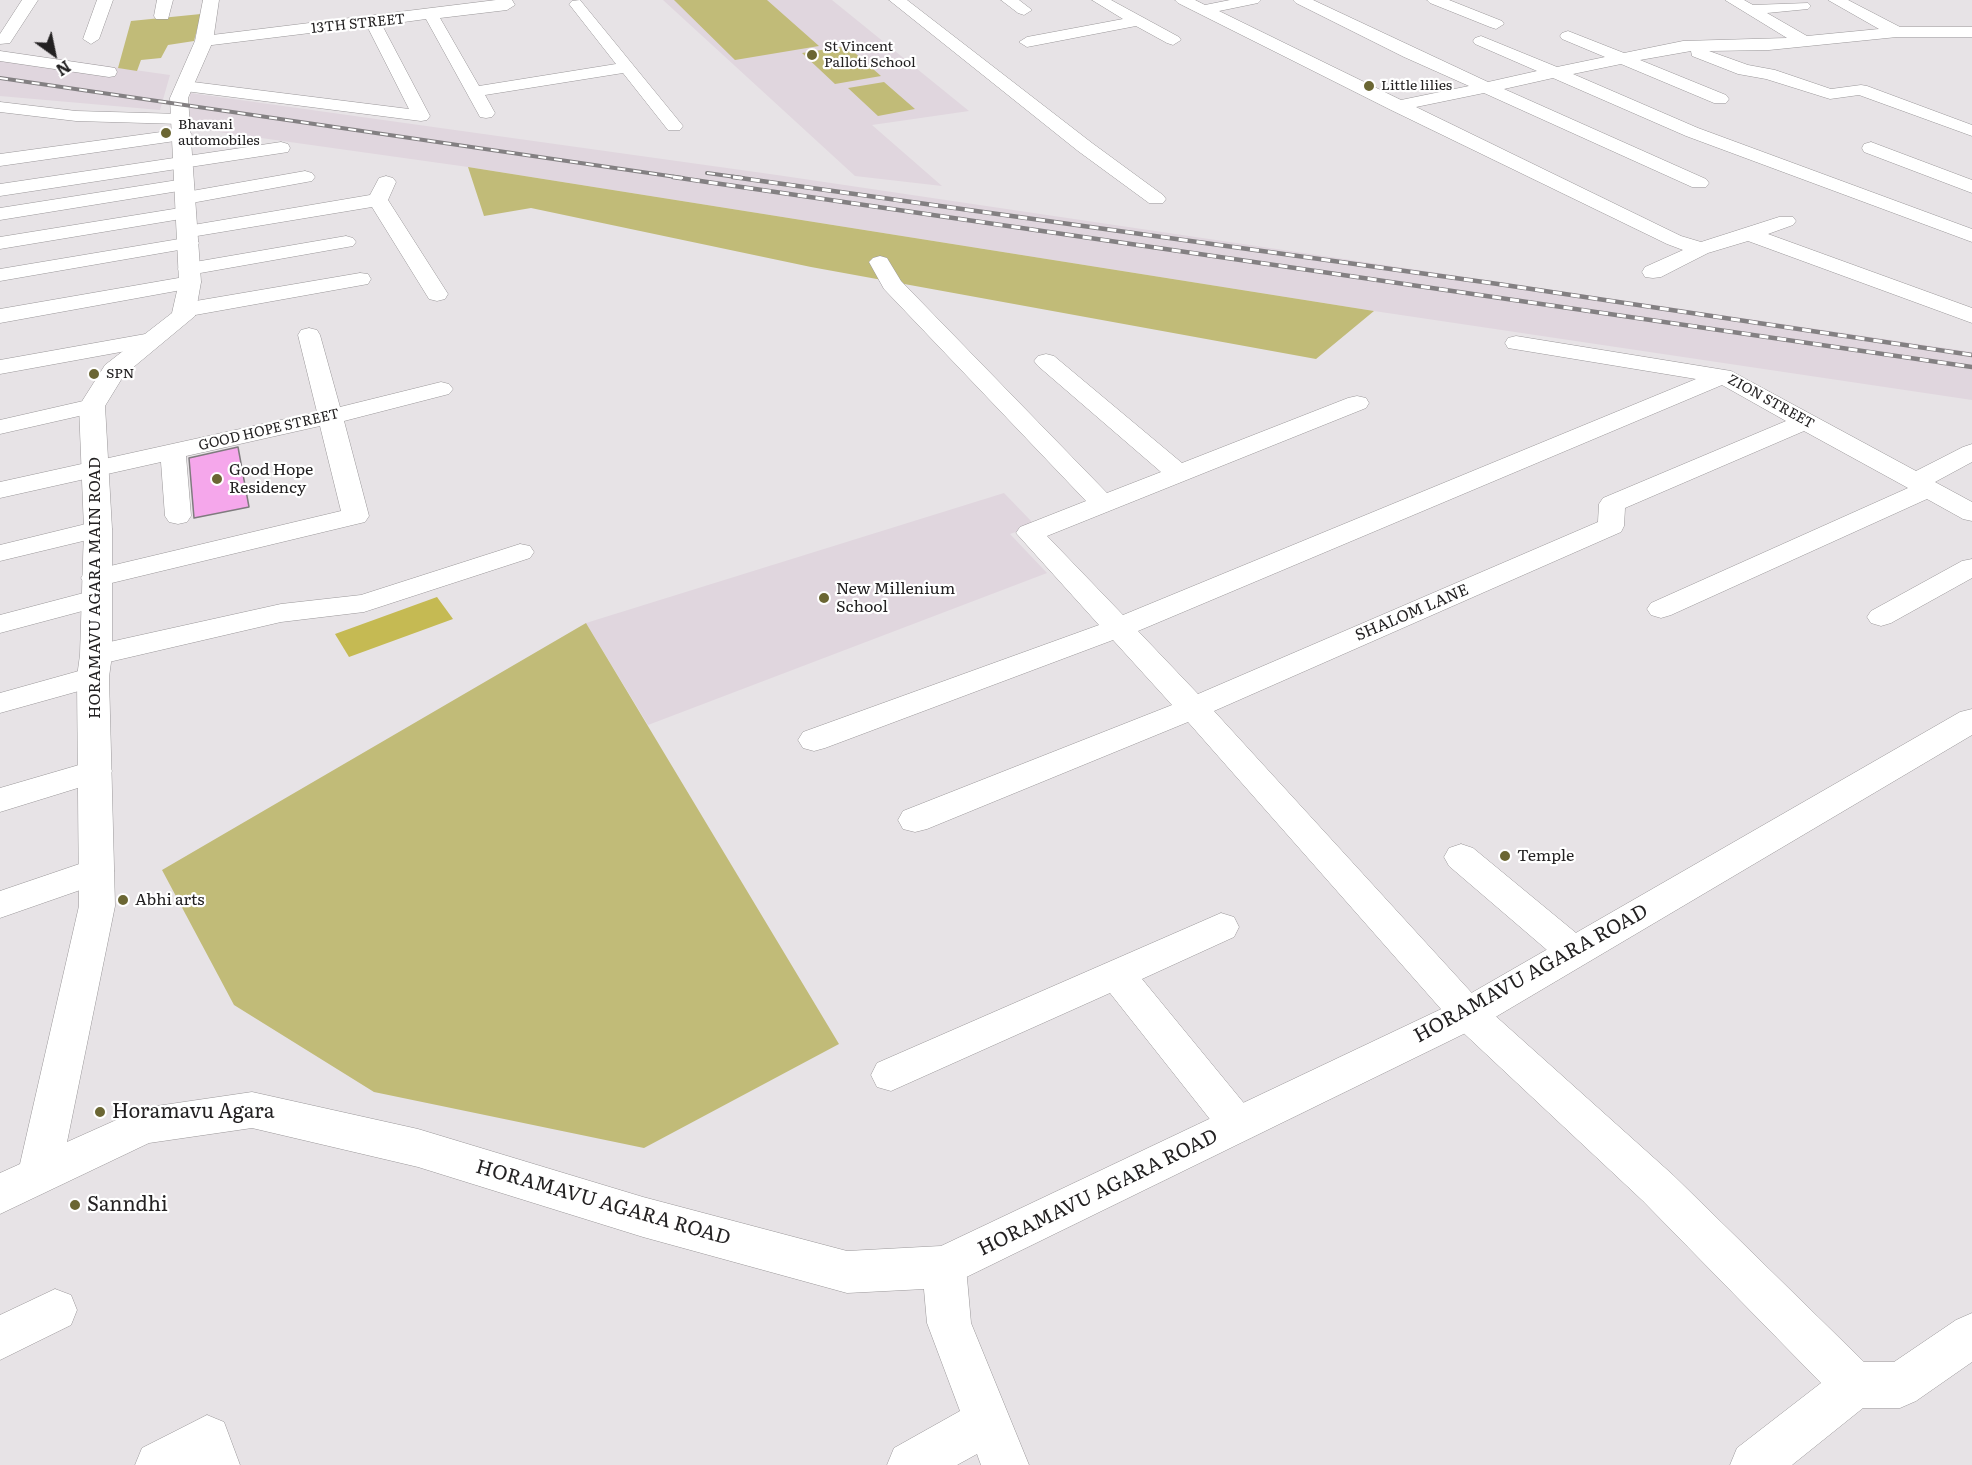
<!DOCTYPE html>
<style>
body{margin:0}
#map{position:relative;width:1972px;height:1465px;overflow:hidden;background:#e7e3e6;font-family:Literata,serif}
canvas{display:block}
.north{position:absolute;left:24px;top:24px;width:60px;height:60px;-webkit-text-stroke:4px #fff;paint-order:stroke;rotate:147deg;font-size:16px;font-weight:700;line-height:24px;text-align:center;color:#232122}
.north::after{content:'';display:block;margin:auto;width:21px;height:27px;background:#232122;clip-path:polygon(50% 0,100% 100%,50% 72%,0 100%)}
</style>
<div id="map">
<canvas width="1972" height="1465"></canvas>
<div class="north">N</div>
</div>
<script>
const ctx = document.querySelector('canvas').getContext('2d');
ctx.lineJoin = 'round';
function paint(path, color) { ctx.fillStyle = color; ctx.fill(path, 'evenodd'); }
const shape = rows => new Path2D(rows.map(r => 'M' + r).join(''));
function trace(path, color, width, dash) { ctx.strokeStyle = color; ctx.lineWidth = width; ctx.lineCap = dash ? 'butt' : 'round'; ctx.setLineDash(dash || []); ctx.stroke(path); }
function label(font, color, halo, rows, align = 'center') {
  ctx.font = font + ' Literata,serif'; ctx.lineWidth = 4.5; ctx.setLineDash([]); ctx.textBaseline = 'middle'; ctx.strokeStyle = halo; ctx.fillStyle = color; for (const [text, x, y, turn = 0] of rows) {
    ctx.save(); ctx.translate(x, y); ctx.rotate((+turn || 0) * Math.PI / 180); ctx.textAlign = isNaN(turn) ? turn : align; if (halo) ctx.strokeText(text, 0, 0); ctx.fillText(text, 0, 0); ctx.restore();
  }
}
const built = shape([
 [663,0,832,0,969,111,872,125,942,186,855,176],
 [0,51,14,53,170,75,160,110,0,96],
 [190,93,777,175,1972,352,1972,400,1374,311,468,167,190,128],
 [1004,493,1035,525,1010,534,1047,573,648,725,586,623]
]);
const green = shape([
 [674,0,767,0,819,46,735,60],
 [201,14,194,41,168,45,161,58,141,60,137,71,118,68,131,21],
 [847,46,881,76,835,84,802,53],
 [884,82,915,109,878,116,848,88],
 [468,167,1374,311,1316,359,811,267,531,208,484,216],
 [586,623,839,1044,644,1148,374,1092,234,1005,162,870]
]);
const water = shape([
 [437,597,453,619,349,657,335,634]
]);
const building = shape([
 [238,447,249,507,194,518,189,458,238,447]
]);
const minor = shape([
 [22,0,38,0,10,43,0,44,0,34,22,0],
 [97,0,113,0,99,39,91,44,83,39,97,0],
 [157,0,173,0,168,19,156,19,154,16,157,0],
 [496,0,512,0,515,5,507,10,440,18,479,86,616,64,569,4,572,1,580,0,683,126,680,130,668,130,623,73,485,95,495,113,492,117,486,118,480,117,426,19,382,25,430,116,427,120,421,121,185,91,179,90,176,86,179,82,185,81,409,109,367,26,204,46,196,41,204,36,496,0],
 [889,0,907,0,1092,143,1163,195,1166,199,1163,203,1149,203,1078,151,889,0],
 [1001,0,1019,0,1032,10,1024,15,1018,13,1001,0],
 [1092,0,1111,0,1179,37,1181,40,1173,45,1167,43,1136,26,1027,47,1019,42,1027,37,1123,19,1092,0],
 [1175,0,1195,0,1205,5,1230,0,1261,0,1258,3,1219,11,1401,100,1469,86,1404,57,1296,3,1293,0,1313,0,1488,82,1537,71,1475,44,1473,41,1475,38,1481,36,1557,67,1605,57,1562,39,1560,36,1562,33,1568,31,1624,53,1683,41,1787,38,1725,0,1744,0,1753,5,1808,3,1811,6,1808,9,1767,13,1807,36,1879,29,1828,0,1848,0,1900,27,1972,27,1972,37,1897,37,1769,50,1709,51,1748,65,1775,70,1831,89,1861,85,1867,86,1972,125,1972,136,1859,95,1830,99,1766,79,1738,74,1692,56,1691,51,1640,60,1726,95,1729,99,1726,103,1714,103,1621,64,1573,74,1698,128,1972,229,1972,242,1686,136,1553,78,1504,89,1706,179,1709,183,1706,187,1692,187,1484,93,1416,107,1681,236,1701,242,1779,217,1793,217,1796,221,1793,225,1768,234,1972,308,1972,323,1748,241,1708,253,1661,277,1653,278,1645,277,1642,272,1645,267,1683,250,1667,244,1391,110,1178,3,1175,0],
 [1427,0,1449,0,1502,21,1504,24,1496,29,1490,27,1430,3,1427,0],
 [0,51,109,67,115,68,117,72,115,76,109,77,0,61,0,51],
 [0,102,76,111,181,114,187,115,190,119,187,123,181,124,76,121,0,112,0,102],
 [183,129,189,131,192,135,189,139,0,166,0,154,183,129],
 [281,142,288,144,290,148,288,152,0,196,0,184,281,142],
 [1871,142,1972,180,1972,193,1864,152,1862,148,1864,144,1871,142],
 [305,171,312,173,315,177,312,181,186,204,179,202,176,198,179,194,186,192,305,171],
 [386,176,393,178,396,182,388,200,448,294,445,299,437,301,429,299,372,207,191,237,196,239,199,243,196,247,0,281,0,269,185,238,180,236,177,232,180,228,187,226,370,195,379,178,386,176],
 [184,179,191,181,194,185,191,189,0,220,0,208,184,179],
 [186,207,193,209,196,213,193,217,0,249,0,237,186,207],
 [346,236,353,238,356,242,353,246,189,275,181,274,178,269,181,264,189,263,346,236],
 [880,256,887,258,901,281,1107,493,1161,472,1038,366,1034,361,1038,356,1046,354,1054,356,1182,463,1348,398,1357,396,1366,398,1369,403,1366,408,1047,536,1123,615,1696,379,1508,348,1505,343,1508,338,1516,336,1731,371,1916,471,1963,447,1972,444,1972,462,1935,482,1972,502,1972,521,1963,519,1927,499,1671,615,1661,618,1651,615,1647,609,1651,603,1908,488,1804,431,1625,508,1624,526,1621,532,1214,711,1481,1003,1673,1175,1864,1362,1894,1362,1956,1320,1972,1313,1972,1362,1916,1401,1900,1408,1863,1408,1792,1465,1730,1465,1737,1448,1821,1383,1643,1201,1455,1025,1188,722,927,829,915,832,903,829,898,820,903,811,1172,705,1113,640,825,748,814,751,803,748,798,740,803,732,1099,625,1016,533,1020,527,1086,501,884,289,869,262,873,258,880,256],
 [1722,385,1786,421,1603,498,1599,504,1598,522,1198,694,1138,631,1722,385],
 [360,273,368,274,371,279,368,284,184,317,176,315,173,310,176,305,184,303,360,273],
 [190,276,198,277,201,282,198,287,0,323,0,309,190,276],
 [309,328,317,330,320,335,340,407,441,382,449,384,453,389,449,394,344,421,369,516,365,522,95,587,85,584,81,578,85,572,341,511,320,426,186,456,191,516,187,522,178,524,169,522,165,516,161,462,0,498,0,482,317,412,298,335,301,330,309,328],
 [151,333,159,335,162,340,159,345,0,374,0,360,151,333],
 [92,399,101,401,104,406,101,411,0,434,0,420,92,399],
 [98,521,108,523,112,529,108,535,0,561,0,545,98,521],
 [520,544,530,546,534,552,530,558,364,612,281,622,96,665,85,662,81,655,85,648,96,645,281,604,361,595,520,544],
 [1972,559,1972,578,1891,623,1881,626,1871,623,1867,617,1871,611,1962,561,1972,559],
 [95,590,105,593,109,599,105,605,0,633,0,615,95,590],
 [93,667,104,670,108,677,104,684,0,713,0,693,93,667],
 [96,760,107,763,112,771,107,779,0,812,0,788,96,760],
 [1461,844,1473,848,1587,942,1592,952,1587,962,1574,966,1561,962,1449,866,1444,857,1449,848,1461,844],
 [97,858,109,862,114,871,109,880,0,918,0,891,97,858],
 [1221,913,1234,917,1239,927,1234,937,1142,979,1252,1113,1258,1125,1252,1137,1238,1142,1224,1137,1110,993,891,1091,877,1087,871,1075,877,1063,1221,913],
 [944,1247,959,1253,966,1267,971,1323,1029,1465,981,1465,977,1454,957,1465,887,1465,894,1448,960,1411,927,1323,922,1267,929,1253,944,1247],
 [55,1289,71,1295,77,1310,71,1325,0,1360,0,1315,55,1289],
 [207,1415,224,1422,240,1465,135,1465,142,1448,207,1415]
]);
const tertiary = shape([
 [203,0,219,0,213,41,188,98,201,282,195,316,124,375,105,406,112,529,112,655,109,677,115,906,67,1142,143,1108,252,1092,418,1129,643,1197,847,1251,941,1246,1454,1003,1960,712,1972,709,1972,735,1482,1025,944,1288,847,1293,643,1237,418,1167,252,1128,149,1143,0,1214,0,1173,20,1164,79,906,77,677,80,655,84,529,79,406,105,365,172,313,179,282,170,98,195,41,203,0]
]);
const railFar1 = shape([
 [0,78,683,178],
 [707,173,743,178]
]);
const rail = shape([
 [673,177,1972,367],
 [733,177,1498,284,1972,355]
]);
const markers = [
 [812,55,6,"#6b6633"],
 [1369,86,6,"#6b6633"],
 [166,133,6,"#6b6633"],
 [94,374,6,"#6b6633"],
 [217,479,6,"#6b6633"],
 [824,598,6,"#6b6633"],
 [1505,856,6,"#6b6633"],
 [123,900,6,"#6b6633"],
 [100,1112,6,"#6b6633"],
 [75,1205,6,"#6b6633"]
];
const farStreetnames = [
 ["13TH STREET",358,24,-6],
 ["ZION STREET",1771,402,29],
 ["GOOD HOPE STREET",269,430,-13]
];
const farPoinames = [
 ["St Vincent",824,47],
 ["Palloti School",824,63],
 ["Little lilies",1381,86],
 ["Bhavani",178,125],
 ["automobiles",178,141],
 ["SPN",106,374]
];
const poiNames = [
 ["Good Hope",229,470],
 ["Residency",229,488],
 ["New Millenium",836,589],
 ["School",836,607],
 ["Temple",1517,856],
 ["Abhi arts",135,900]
];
const streetNames = [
 ["HORAMAVU AGARA MAIN ROAD",95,588,-90],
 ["SHALOM LANE",1412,613,-23]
];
const nearStreetnames = [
 ["HORAMAVU AGARA ROAD",1531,974,-29],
 ["HORAMAVU AGARA ROAD",1098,1193,-26],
 ["HORAMAVU AGARA ROAD",603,1203,16]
];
const nearPoinames = [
 ["Horamavu Agara",112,1112],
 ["Sanndhi",87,1205]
];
paint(built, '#e0d6de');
paint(green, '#c1bb78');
paint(water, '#c5ba53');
paint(building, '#f5a7eb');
trace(building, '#7f7b7e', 1.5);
trace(minor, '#9a9799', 1);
trace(tertiary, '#9a9799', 1);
paint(minor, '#fff');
paint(tertiary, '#fff');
trace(railFar1, '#838082', 4);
trace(rail, '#838082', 4.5);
trace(railFar1, '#fff', 2, [8]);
trace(rail, '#fff', 3, [9]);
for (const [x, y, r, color] of markers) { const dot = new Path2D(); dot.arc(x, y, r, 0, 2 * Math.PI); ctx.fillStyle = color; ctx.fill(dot); trace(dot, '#fff', 2); }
label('14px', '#232122', '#fff', farStreetnames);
label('14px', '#232122', '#fff', farPoinames, 'left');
label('16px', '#232122', '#fff', poiNames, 'left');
label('16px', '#232122', '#fff', streetNames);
label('20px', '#232122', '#fff', nearStreetnames);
label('20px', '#232122', '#fff', nearPoinames, 'left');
</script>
